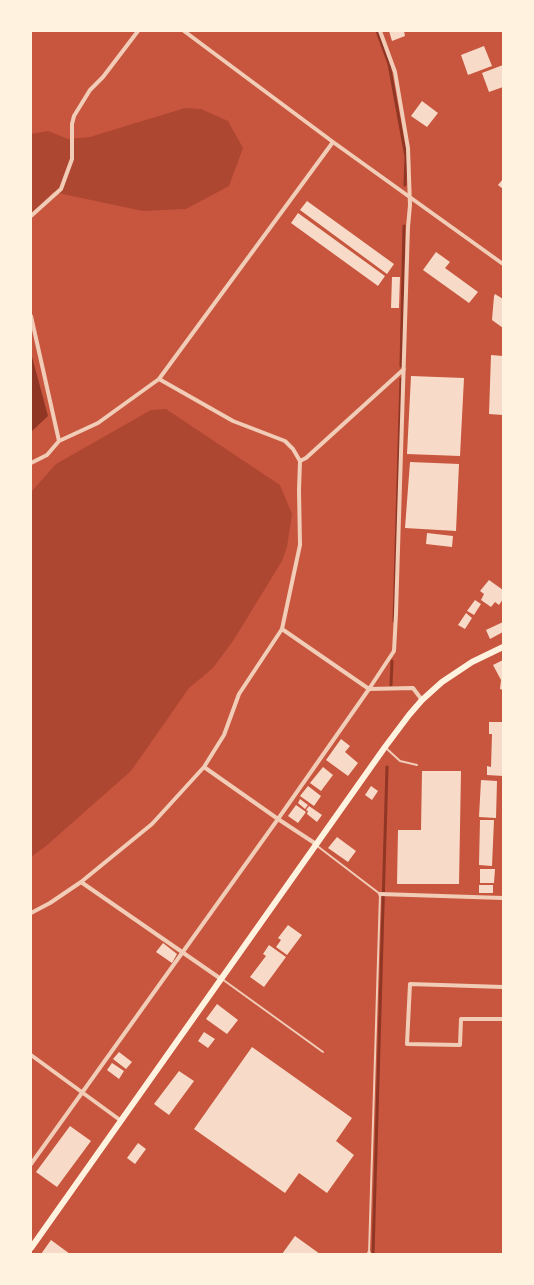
<!DOCTYPE html>
<style>
body{margin:0}
#map{position:relative;width:534px;height:1285px;overflow:hidden;background:#c8553d;font-family:Mulish,sans-serif}
canvas{display:block}
.frame{position:absolute;inset:0;border:32px solid #fff3e0;pointer-events:none}
</style>
<div id="map">
<canvas width="534" height="1285"></canvas>
<div class="frame"></div>
</div>
<script>
const ctx = document.querySelector('canvas').getContext('2d');
ctx.lineJoin = 'round';
function paint(path, color) { ctx.fillStyle = color; ctx.fill(path, 'evenodd'); }
const shape = rows => new Path2D(rows.map(r => 'M' + r).join(''));
function trace(path, color, width, dash) { ctx.strokeStyle = color; ctx.lineWidth = width; ctx.lineCap = dash ? 'butt' : 'round'; ctx.setLineDash(dash || []); ctx.stroke(path); }
const green = shape([
 [185,108,201,109,228,121,243,148,229,186,186,209,143,211,53,192,31,217,31,134,48,131,68,139,90,137],
 [166,409,280,485,292,514,287,547,282,561,233,641,213,668,189,688,131,771,46,846,31,857,31,492,56,464,151,410]
]);
const water = shape([
 [31,353,48,416,31,432]
]);
const stream = shape([
 [377,31,389,64,406,157,405,185],
 [401,366,404,226],
 [394,621,401,379],
 [391,685,392,661],
 [373,1254,387,767]
]);
const building = shape([
 [389,31,404,31,405,36,392,41],
 [484,46,492,66,468,75,461,55],
 [503,65,503,87,489,92,482,73],
 [422,101,438,113,427,127,411,116],
 [503,179,503,189,498,185],
 [307,201,394,264,387,274,300,210],
 [298,213,385,276,378,286,291,223],
 [436,252,450,262,445,268,478,292,469,303,423,270],
 [392,277,400,277,399,308,391,308],
 [495,294,503,299,503,328,492,320,494,296],
 [491,355,503,356,503,415,489,414],
 [411,376,464,378,460,456,407,454],
 [410,462,459,464,456,531,405,528],
 [427,533,453,536,452,547,426,544],
 [489,580,503,590,503,599,499,605,495,602,491,607,481,600,484,594,480,591],
 [475,600,481,604,474,615,467,611],
 [466,613,472,618,465,629,458,625],
 [503,622,503,632,490,639,486,630],
 [503,660,503,690,500,689,501,680,493,665],
 [489,722,503,722,503,776,487,775,487,766,491,767,492,734,489,734],
 [341,739,350,746,345,752,358,763,348,776,326,760],
 [323,767,333,775,321,791,310,783],
 [422,771,461,771,459,884,397,884,398,830,421,830],
 [481,780,497,781,496,818,479,817],
 [308,786,321,796,314,806,300,796],
 [371,786,378,791,372,800,365,795],
 [300,799,308,805,305,809,298,803],
 [296,805,306,812,298,823,288,816],
 [309,806,322,815,317,822,307,814,308,811,306,810],
 [480,820,494,820,492,866,479,865],
 [337,837,356,851,348,862,328,848],
 [480,869,495,869,494,883,480,883],
 [479,885,493,885,493,893,479,893],
 [288,925,302,935,287,955,276,947,281,940,278,938],
 [163,943,177,954,172,963,156,952],
 [269,945,286,957,264,987,250,977,266,956,263,954],
 [217,1004,238,1020,227,1034,206,1019],
 [204,1032,215,1039,208,1048,198,1041],
 [252,1047,352,1118,336,1141,354,1155,327,1193,299,1173,285,1193,194,1129],
 [119,1052,132,1062,126,1069,113,1059],
 [112,1063,124,1071,119,1079,107,1070],
 [179,1071,194,1081,169,1115,154,1104],
 [70,1126,91,1141,57,1187,36,1172],
 [138,1143,146,1149,135,1164,127,1158],
 [295,1236,320,1254,282,1254],
 [51,1240,70,1254,41,1254]
]);
const service = shape([
 [386,748,400,761,417,765],
 [316,845,380,894,369,1253],
 [222,979,323,1052]
]);
const minor = shape([
 [184,31,333,142,503,264],
 [31,216,61,189,72,159,72,124,74,116,90,90,103,77,138,31],
 [31,316,59,441],
 [300,461,306,458,404,369],
 [31,463,47,455,59,441,98,423,159,379,333,142],
 [282,629,369,689,413,688,422,700],
 [204,767,278,819,316,844],
 [81,882,221,979],
 [380,894,503,898],
 [31,913,50,903,81,882,152,824,204,767,224,735,239,694,282,629,300,545,299,490,300,461,293,449,285,441,233,421,159,379],
 [503,987,410,984,407,1044,460,1045,461,1019,503,1019],
 [31,1055,120,1120],
 [31,1164,278,819,369,689,394,651,396,614,408,227,410,205,408,148,395,72,380,31],
 [369,1254,369,1253]
]);
const secondary = shape([
 [31,1248,385,747,409,715,422,700,442,682,472,662,503,647]
]);
paint(green, '#ae4732');
paint(water, '#8f3625');
trace(stream, '#8f3625', 3);
paint(building, '#f7dbc8');
trace(service, '#f1ccb7', 2);
trace(minor, '#f1ccb7', 4);
trace(secondary, '#fff3e0', 6);
</script>
